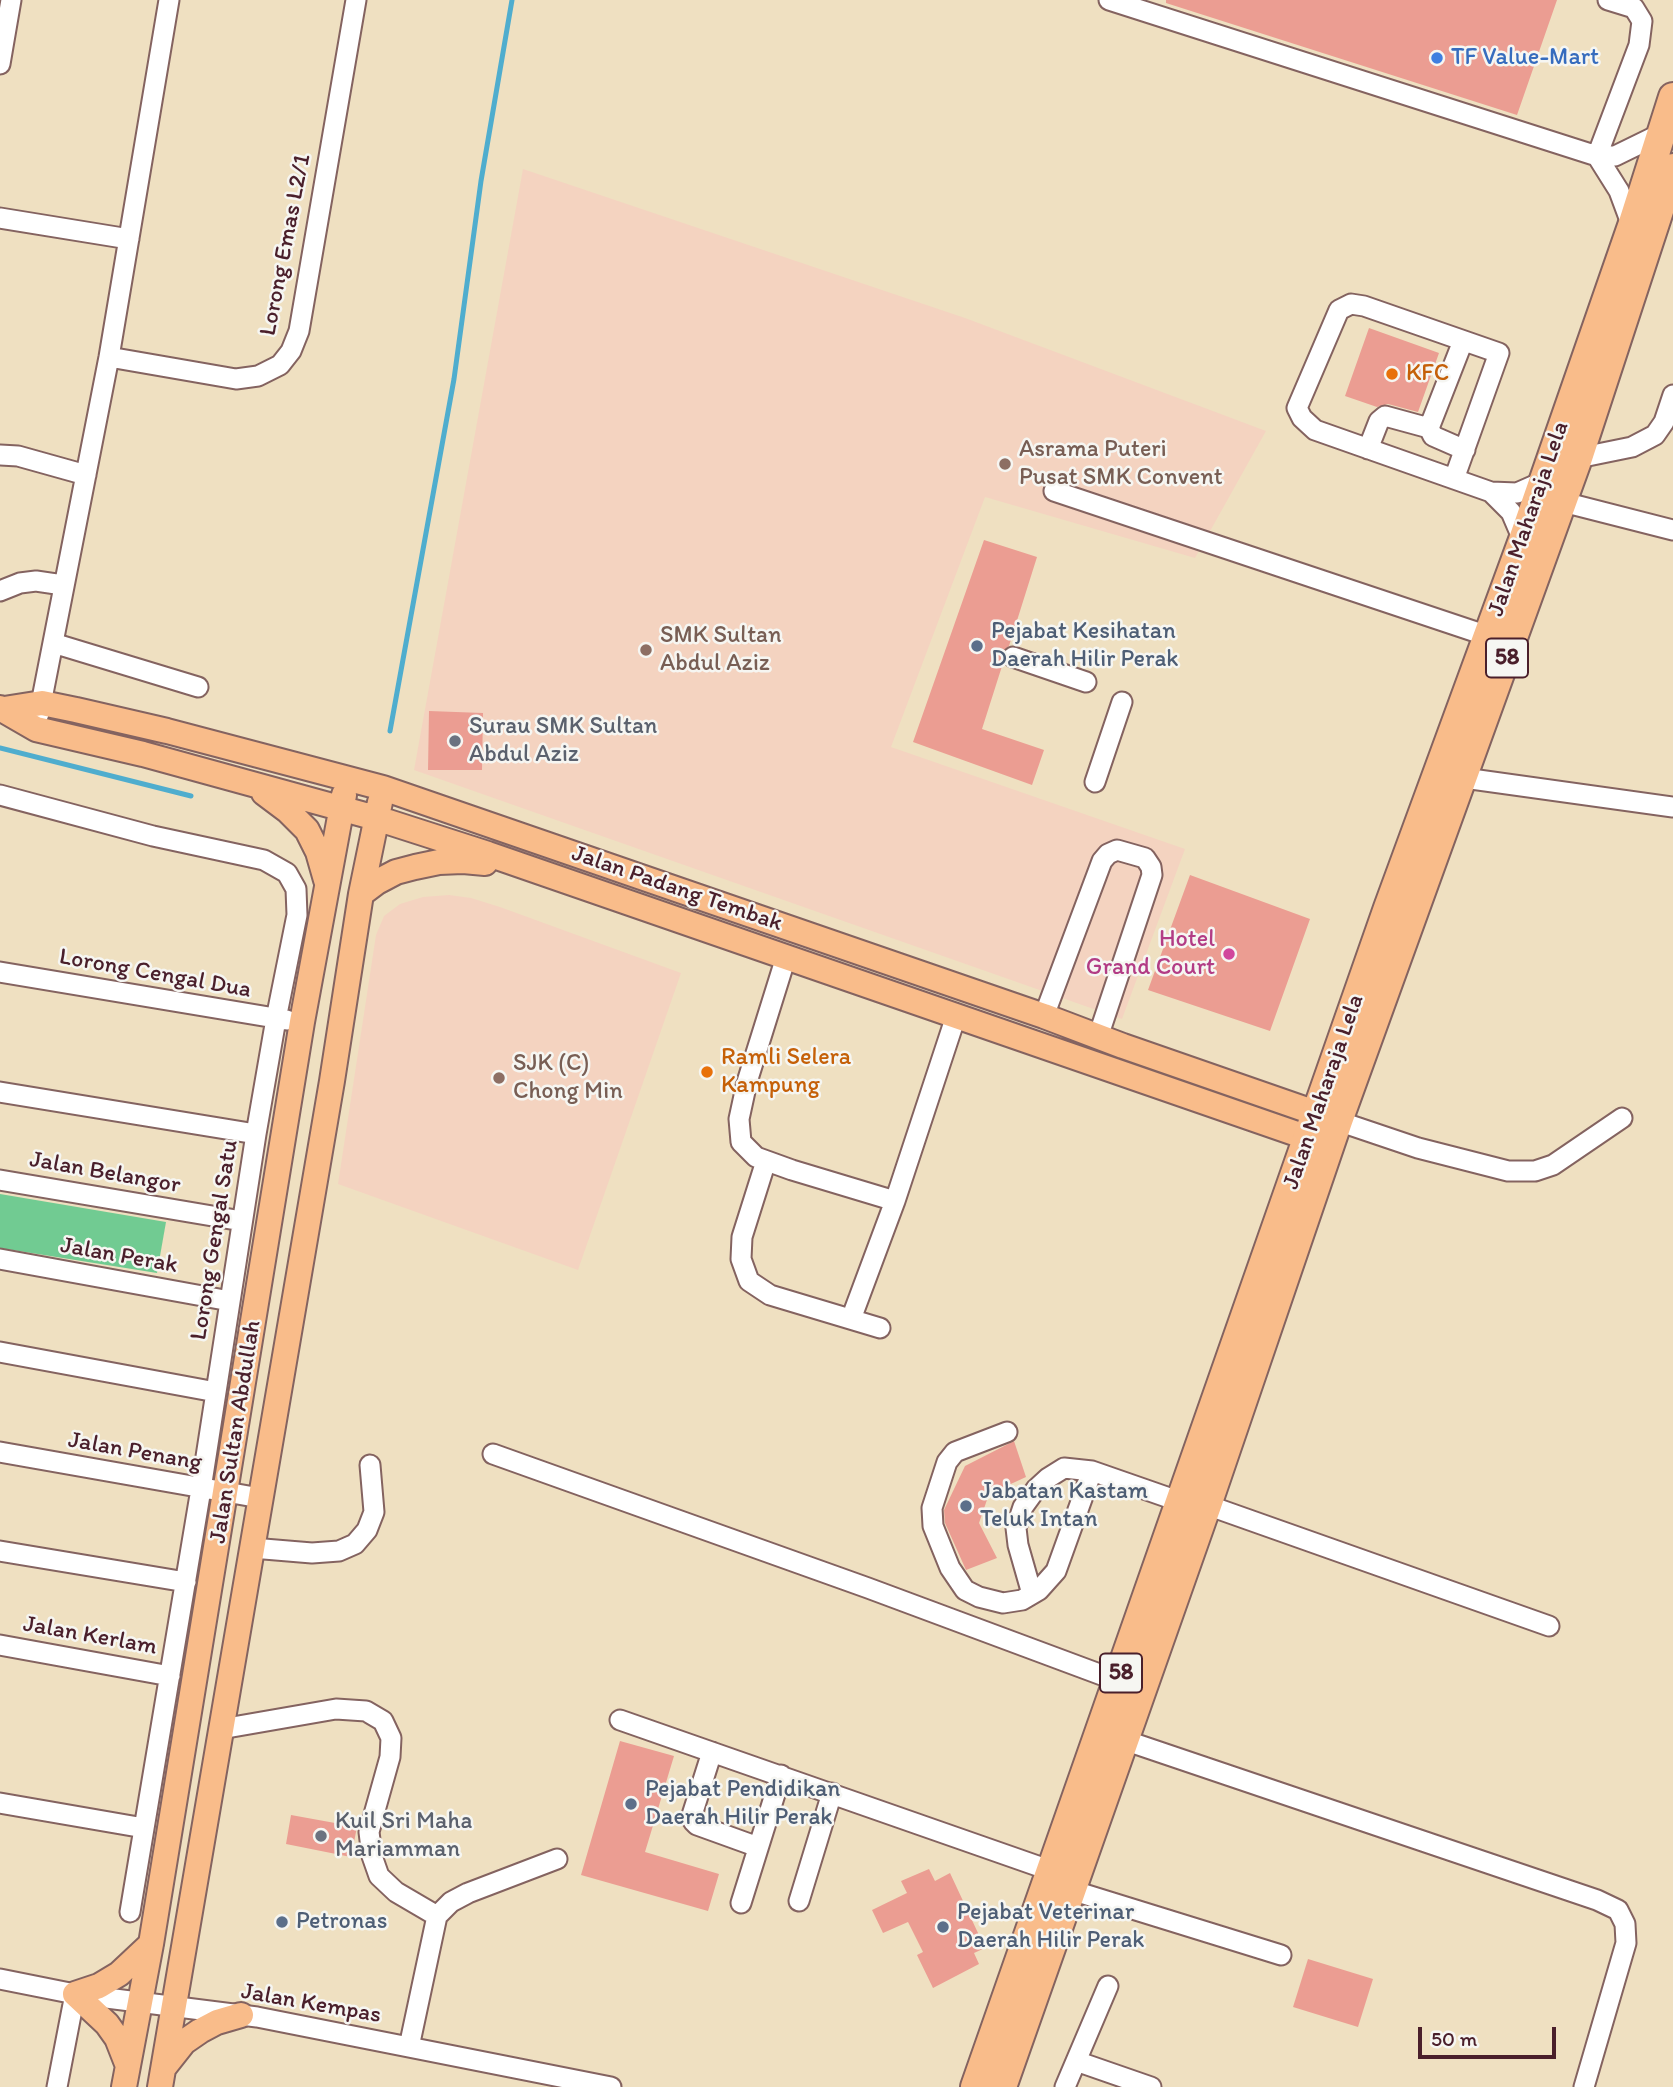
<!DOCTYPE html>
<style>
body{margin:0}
#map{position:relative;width:1673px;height:2087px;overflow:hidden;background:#efe0c1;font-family:Itim,sans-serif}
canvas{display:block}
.scale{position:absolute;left:1418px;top:2027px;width:138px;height:32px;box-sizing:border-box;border:4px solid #4a1f2b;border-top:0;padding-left:9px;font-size:21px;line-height:24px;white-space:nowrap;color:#4a1f2b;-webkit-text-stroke:5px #f6f6f2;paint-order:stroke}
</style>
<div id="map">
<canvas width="1673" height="2087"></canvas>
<div class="scale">50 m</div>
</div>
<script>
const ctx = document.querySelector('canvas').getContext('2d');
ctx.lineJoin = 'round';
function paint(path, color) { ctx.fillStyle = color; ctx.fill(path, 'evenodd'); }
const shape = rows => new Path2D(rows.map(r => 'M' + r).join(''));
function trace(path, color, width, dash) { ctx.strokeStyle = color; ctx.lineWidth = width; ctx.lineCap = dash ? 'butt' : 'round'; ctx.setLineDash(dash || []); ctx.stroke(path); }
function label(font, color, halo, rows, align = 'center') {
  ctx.font = font + ' Itim,sans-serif'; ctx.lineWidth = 5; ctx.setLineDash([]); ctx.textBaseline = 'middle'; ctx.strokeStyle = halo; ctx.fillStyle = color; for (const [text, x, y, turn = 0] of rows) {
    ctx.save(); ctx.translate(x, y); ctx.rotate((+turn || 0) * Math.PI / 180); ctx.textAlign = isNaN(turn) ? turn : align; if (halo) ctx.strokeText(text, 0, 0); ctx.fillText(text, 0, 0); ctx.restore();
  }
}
const built = shape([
 [523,169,965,318,1266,431,1195,558,985,497,891,747,1185,849,1122,1019,414,770],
 [449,895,471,898,500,907,681,973,578,1270,338,1184,376,935,384,916,400,904,423,897]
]);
const green = shape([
 [0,1194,166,1222,157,1273,0,1248]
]);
const stream = shape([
 [390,731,454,379,481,181,512,0],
 [0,748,191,796]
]);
const building = shape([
 [1166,0,1557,0,1517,115,1166,3],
 [1369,328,1439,353,1418,412,1388,404,1377,407,1345,396],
 [984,540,1037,557,1009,646,1001,654,1003,663,982,729,1044,750,1032,785,913,742],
 [429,711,483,713,482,770,428,770],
 [1190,875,1310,919,1270,1031,1148,990],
 [1014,1441,1026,1477,989,1494,979,1523,997,1558,966,1570,945,1523,944,1510,965,1466],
 [620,1741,674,1756,645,1852,719,1874,708,1911,581,1875],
 [291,1815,357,1827,351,1857,286,1844],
 [929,1869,935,1881,950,1873,985,1948,974,1953,979,1964,933,1988,917,1955,923,1952,908,1922,883,1933,872,1910,907,1893,901,1881],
 [1308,1959,1373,1979,1358,2027,1293,2007]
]);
const minor = shape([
 [1109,0,1597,156,1615,156,1662,133],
 [0,64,11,0],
 [1597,156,1639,45,1642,21,1634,8,1608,0],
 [1597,156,1619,191,1632,226],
 [0,218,129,239],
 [1463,341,1429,428,1433,436,1465,450],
 [109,357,236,379,258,376,280,365,291,351,299,331,356,0],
 [1368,449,1379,421,1385,416,1429,428],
 [0,455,18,456,86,475],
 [1578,458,1632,447,1655,435,1664,422,1673,395],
 [1454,479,1499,353,1364,306,1351,304,1339,310,1297,408,1302,418,1315,430,1491,492,1517,493,1542,482],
 [1054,491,1488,636],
 [1491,492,1511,512,1523,540],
 [1563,502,1673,530],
 [0,591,20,583,36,581,63,585],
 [53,643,198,687],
 [1013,657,1086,682],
 [39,714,109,357,169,0],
 [1464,778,1673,807],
 [1095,782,1122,702],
 [0,795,153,836,264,860,287,873,296,889,297,915,276,1019,256,1134,201,1489,130,1912],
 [786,957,747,1082,739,1119,741,1142,756,1157,792,1170,895,1201],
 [0,972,287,1020],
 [1044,1016,1102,861,1108,854,1117,850,1145,858,1151,867,1152,875,1098,1037],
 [0,1092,256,1134],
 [1338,1121,1418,1148,1508,1171,1535,1171,1553,1165,1622,1118],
 [766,1161,742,1237,741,1259,749,1281,770,1295,880,1328],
 [0,1180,242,1221],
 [0,1259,230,1301],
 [851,1319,895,1201,956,1016],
 [0,1352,216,1392],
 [1007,1432,955,1452,947,1462,932,1508,933,1526,950,1568,965,1590,979,1597,1003,1603,1022,1600,1039,1590,1056,1571,1092,1471],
 [0,1452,260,1498],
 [493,1454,868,1588,1118,1681],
 [1207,1505,1549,1626],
 [252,1548,312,1553,339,1551,355,1544,367,1530,374,1512,370,1465],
 [0,1551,186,1582],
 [1032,1594,1018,1545,1016,1528,1023,1507,1036,1489,1048,1478,1064,1468,1092,1471,1181,1502],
 [0,1645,170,1676],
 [620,1720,1052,1871],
 [221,1729,336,1709,366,1711,383,1721,391,1738,390,1757,369,1832,372,1856,379,1876,396,1892,437,1916],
 [1124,1740,1597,1900,1618,1910,1625,1924,1626,1943,1584,2087],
 [712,1752,692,1815,693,1821,697,1825,758,1847],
 [0,1803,144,1828],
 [1071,1890,1281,1955],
 [799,1901,832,1793],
 [741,1903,781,1775],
 [0,1979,75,1994,257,2017,611,2087],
 [409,2047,437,1916,451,1902,468,1893,557,1859],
 [1076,2061,1151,2087],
 [57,2087,75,1994],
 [1065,2087,1108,1986]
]);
const major = shape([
 [0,708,36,729,143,754,376,818,488,854,1326,1144],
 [4,709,42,703,76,710,167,731,383,788,1044,1016,1123,1046,1333,1119],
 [264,793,288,811,307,830,318,852,326,880],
 [361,894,377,882,396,872,415,867,439,862,463,861,485,863],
 [128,2066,117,2038,107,2024,75,1994,99,1986,119,1974,151,1944],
 [165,2066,184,2042,200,2031,217,2022,241,2015],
 [124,2087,151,1944,302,1022,344,795],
 [160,2087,332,1081,361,894,380,802]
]);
const highway = shape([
 [975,2087,1388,908,1523,540,1632,226,1673,97],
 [1002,2087,1207,1505,1338,1121,1578,458,1673,168]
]);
const markers = [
 [1437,58,7,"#3f7fe0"],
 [1392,374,7,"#e8710a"],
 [1005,464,7,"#8d6e63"],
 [977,646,7,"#5c6f8a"],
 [646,650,7,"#8d6e63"],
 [455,741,7,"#6b7280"],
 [1229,954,7,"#d1479c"],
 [707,1072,7,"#e8710a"],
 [499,1078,7,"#8d6e63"],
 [966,1506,7,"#5c6f8a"],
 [631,1804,7,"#5c6f8a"],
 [321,1836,7,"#6b7280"],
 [282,1922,7,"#5c6f8a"],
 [943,1927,7,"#5c6f8a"]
];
const shields = [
 [1507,658,42],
 [1121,1673,42]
];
const shieldNames = [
 ["58",1507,658],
 ["58",1121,1673]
];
const shopNames = [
 ["TF Value-Mart",1451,58]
];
const streetNames = [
 ["Lorong Emas L2/1",286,245,-79],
 ["Jalan Maharaja Lela",1529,519,-71],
 ["Jalan Padang Tembak",677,889,19],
 ["Lorong Cengal Dua",155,974,10],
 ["Jalan Maharaja Lela",1324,1092,-71],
 ["Jalan Belangor",105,1173,10],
 ["Lorong Gengal Satu",215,1240,-81],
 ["Jalan Perak",119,1256,10],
 ["Jalan Sultan Abdullah",236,1432,-81],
 ["Jalan Penang",135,1452,10],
 ["Jalan Kerlam",90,1636,10],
 ["Jalan Kempas",311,2004,10]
];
const foodNames = [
 ["KFC",1406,374],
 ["Ramli Selera",721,1058],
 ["Kampung",721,1086]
];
const educationNames = [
 ["Asrama Puteri",1019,450],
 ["Pusat SMK Convent",1019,478],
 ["SMK Sultan",660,636],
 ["Abdul Aziz",660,664],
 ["SJK (C)",513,1064],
 ["Chong Min",513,1092]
];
const serviceNames = [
 ["Pejabat Kesihatan",991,632],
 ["Daerah Hilir Perak",991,660],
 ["Jabatan Kastam",980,1492],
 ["Teluk Intan",980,1520],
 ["Pejabat Pendidikan",645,1790],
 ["Daerah Hilir Perak",645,1818],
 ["Pejabat Veterinar",957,1913],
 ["Daerah Hilir Perak",957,1941],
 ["Petronas",296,1922]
];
const worshipNames = [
 ["Surau SMK Sultan",469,727],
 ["Abdul Aziz",469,755],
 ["Kuil Sri Maha",335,1822],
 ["Mariamman",335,1850]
];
const hotelNames = [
 ["Hotel",1215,940],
 ["Grand Court",1215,968]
];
paint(built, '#f4d3c0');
paint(green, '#71cb92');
trace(stream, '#4fadce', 5);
paint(building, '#eb9d92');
trace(minor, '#846360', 23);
trace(major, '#846360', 28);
trace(highway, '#846360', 32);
trace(minor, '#fff', 19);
trace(major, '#f9bc8a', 24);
trace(highway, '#f9bc8a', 28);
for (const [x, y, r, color] of markers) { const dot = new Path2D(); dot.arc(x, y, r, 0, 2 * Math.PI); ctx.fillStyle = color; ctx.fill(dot); trace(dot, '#f6f6f2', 2.5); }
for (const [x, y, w] of shields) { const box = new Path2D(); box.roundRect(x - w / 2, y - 19.5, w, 39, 5); ctx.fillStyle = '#f6f6f2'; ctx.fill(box); trace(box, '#4a1f2b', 2); }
label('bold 23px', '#4a1f2b', null, shieldNames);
label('24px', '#366cbe', '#f6f6f2', shopNames, 'left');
label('24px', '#4a1f2b', '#f6f6f2', streetNames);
label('24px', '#c56008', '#f6f6f2', foodNames, 'left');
label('24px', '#785e54', '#f6f6f2', educationNames, 'left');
label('24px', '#4e5e75', '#f6f6f2', serviceNames, 'left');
label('24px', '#5b616d', '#f6f6f2', worshipNames, 'left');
label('24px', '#b23c85', '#f6f6f2', hotelNames, 'right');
</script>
